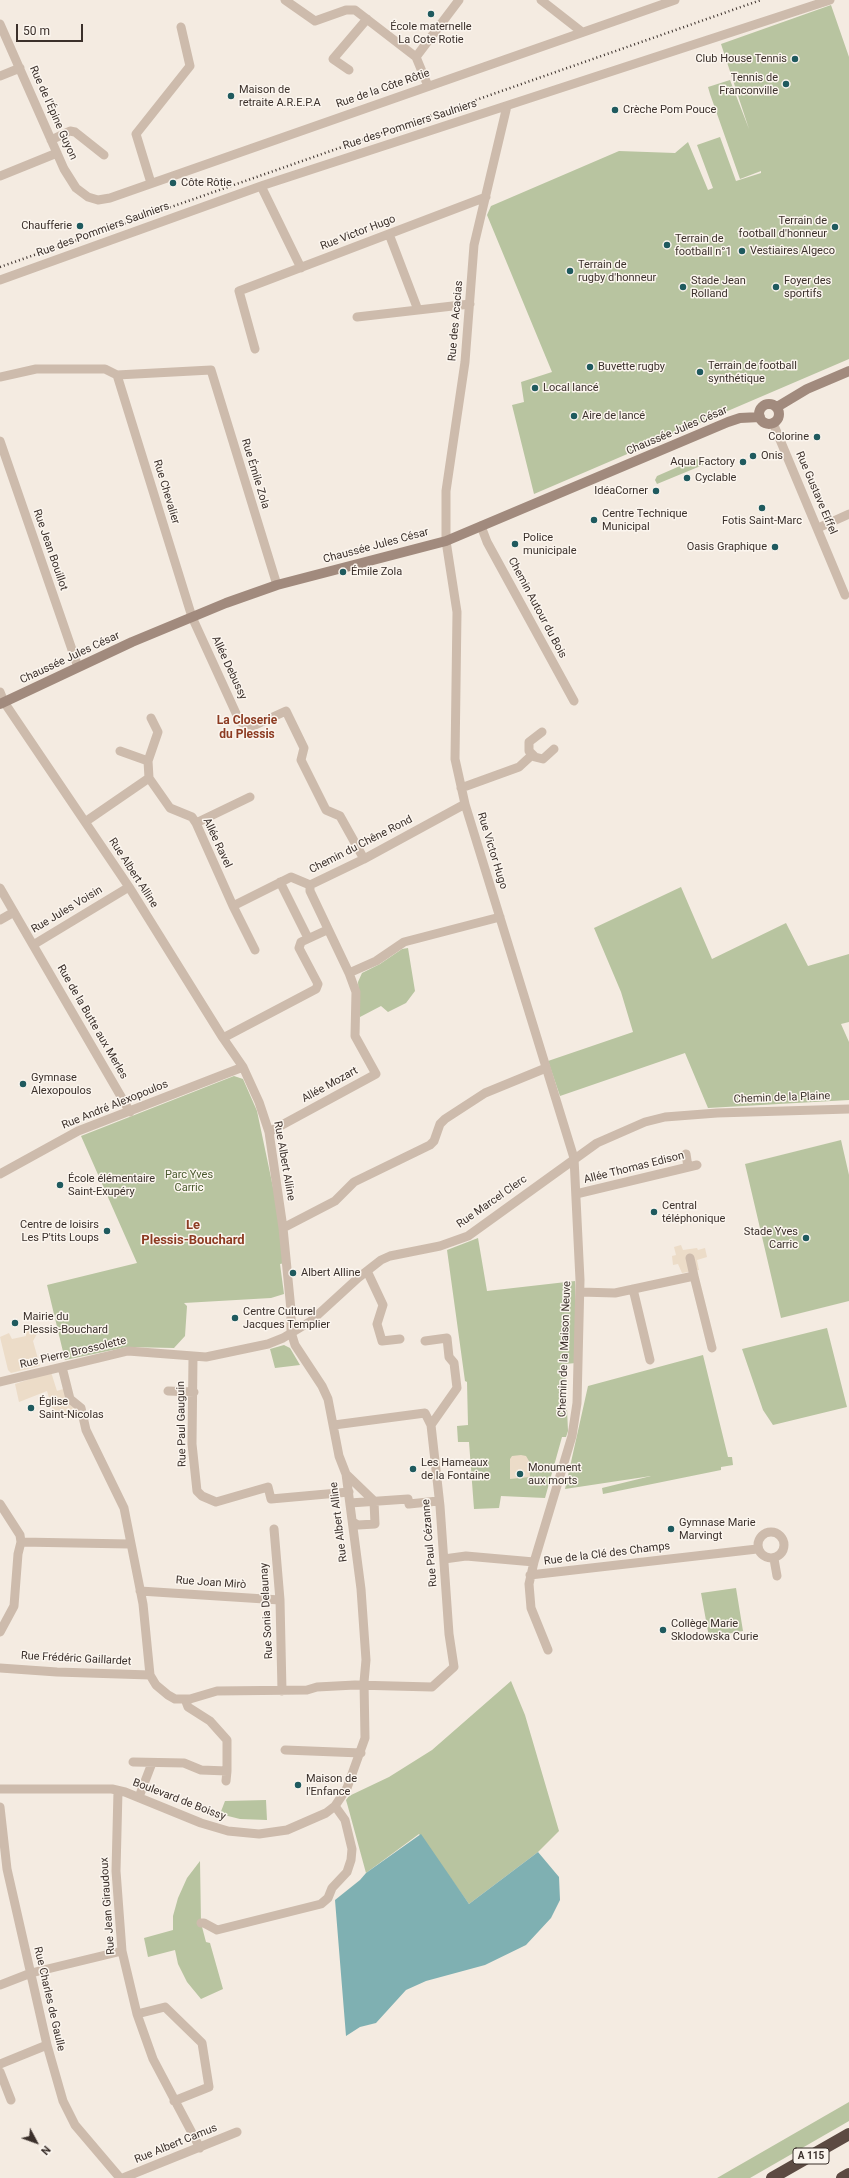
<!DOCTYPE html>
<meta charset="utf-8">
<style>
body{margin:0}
#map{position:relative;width:849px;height:2178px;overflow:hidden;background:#f4ebe1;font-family:Roboto,sans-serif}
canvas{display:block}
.north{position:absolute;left:16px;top:2122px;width:40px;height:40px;-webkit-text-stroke:3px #fbf5ee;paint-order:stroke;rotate:131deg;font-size:11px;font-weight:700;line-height:16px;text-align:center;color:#3b302b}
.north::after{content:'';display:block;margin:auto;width:14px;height:18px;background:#3b302b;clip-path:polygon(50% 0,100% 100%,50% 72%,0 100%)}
.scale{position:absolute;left:16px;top:24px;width:67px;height:18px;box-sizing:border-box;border:2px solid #3b302b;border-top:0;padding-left:5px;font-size:12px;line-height:14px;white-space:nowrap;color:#3b302b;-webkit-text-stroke:3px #fbf5ee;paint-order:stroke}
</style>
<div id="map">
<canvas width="849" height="2178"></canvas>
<div class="north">N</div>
<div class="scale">50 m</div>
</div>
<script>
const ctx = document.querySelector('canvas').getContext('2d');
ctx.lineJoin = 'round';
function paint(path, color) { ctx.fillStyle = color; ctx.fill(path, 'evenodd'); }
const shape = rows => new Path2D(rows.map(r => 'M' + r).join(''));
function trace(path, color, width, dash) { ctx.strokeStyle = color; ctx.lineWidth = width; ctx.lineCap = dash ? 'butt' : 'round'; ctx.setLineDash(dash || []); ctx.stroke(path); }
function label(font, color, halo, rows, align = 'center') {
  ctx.font = font + ' Roboto,sans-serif'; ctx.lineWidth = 3; ctx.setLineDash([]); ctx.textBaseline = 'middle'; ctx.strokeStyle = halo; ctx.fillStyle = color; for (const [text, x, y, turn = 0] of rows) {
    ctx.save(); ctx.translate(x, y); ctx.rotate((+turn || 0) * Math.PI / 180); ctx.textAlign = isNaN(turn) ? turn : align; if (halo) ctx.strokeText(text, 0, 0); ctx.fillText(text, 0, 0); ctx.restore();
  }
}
const green = shape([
 [831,5,849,57,849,359,534,494,512,405,524,402,521,382,552,372,487,215,491,206,619,151,675,153,688,142,708,190,713,188,697,145,720,137,736,181,761,173,761,171,740,179,710,94,708,87,730,80,749,129,721,44],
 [696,459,701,460,703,465,657,484,655,480,657,476],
 [681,887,712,959,786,923,808,966,849,954,849,1022,841,1024,849,1042,849,1100,708,1108,685,1053,560,1096,548,1061,633,1032,621,992,594,928],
 [408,948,415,991,406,1003,388,1012,381,1006,360,1017,358,982,362,973,380,964,402,949],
 [234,1076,243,1079,257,1111,282,1230,285,1263,280,1264,284,1294,271,1298,184,1303,187,1306,185,1336,174,1348,127,1347,65,1360,47,1285,137,1263,81,1136],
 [841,1140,849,1175,849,1301,781,1318,745,1164],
 [478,1238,487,1291,575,1281,576,1363,565,1364,568,1431,566,1437,562,1437,545,1498,501,1496,499,1508,474,1509,469,1442,458,1442,457,1426,468,1425,467,1382,465,1381,447,1250],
 [827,1328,847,1407,773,1425,763,1410,742,1349],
 [284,1345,290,1348,300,1365,275,1368,270,1349],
 [703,1355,728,1457,732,1457,733,1465,721,1467,721,1470,603,1494,602,1488,651,1476,565,1489,588,1386],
 [736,1588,743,1631,709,1637,701,1593],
 [511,1681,525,1715,559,1831,538,1852,469,1904,419,1834,366,1873,348,1807,346,1800,349,1796,389,1777,432,1750],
 [266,1800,267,1820,240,1819,220,1814,225,1801],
 [200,1861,201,1923,206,1942,210,1943,223,1989,201,1999,187,1982,178,1964,175,1950,148,1957,144,1938,173,1930,173,1916,178,1898,187,1878],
 [849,2102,849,2121,750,2178,717,2178]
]);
const plaza = shape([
 [681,1245,683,1250,697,1248,698,1250,705,1248,707,1257,697,1260,699,1270,682,1273,678,1264,673,1265,672,1256,676,1255,674,1247],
 [37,1327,37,1334,33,1341,40,1366,11,1373,8,1370,0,1337,9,1333,12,1339,26,1336,26,1330],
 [51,1372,57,1391,63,1389,78,1408,54,1414,47,1391,19,1402,15,1384],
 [521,1455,526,1456,529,1461,530,1477,510,1479,510,1459,512,1456]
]);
const water = shape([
 [421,1834,469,1904,538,1852,559,1877,560,1900,551,1918,526,1945,485,1965,426,1981,406,1990,376,2023,360,2027,346,2036,335,1900,360,1880,366,1873]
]);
const street = shape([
 [285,0,315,21,346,10,355,10,416,57,428,86],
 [541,0,582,32],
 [0,24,64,169,76,188,88,197,98,200,110,198,675,0],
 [416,57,459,0],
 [349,70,333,59,367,19],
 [0,76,20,68],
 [507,106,474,245,465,362,446,491,446,541,457,612,455,759,465,804,574,1158,580,1280,577,1403,572,1436,534,1562,529,1584,531,1608,548,1650],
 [51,140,70,131,75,132,104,155],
 [0,176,57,153],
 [151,183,136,134,190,66,181,27],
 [261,186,301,268],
 [389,234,418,310,470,304],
 [0,280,264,185,830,0],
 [357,317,418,310],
 [255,349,239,291,486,197],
 [117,375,192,617,240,722,253,726,286,711,304,748,301,760,326,810,340,816,364,859],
 [0,377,36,369,105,369,117,375,211,370,277,585],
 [773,423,845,595],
 [0,441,78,667],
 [481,526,487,542,574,701],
 [818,528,849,514],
 [0,692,4,702,129,887,223,1038,243,1067,259,1102,269,1132,283,1228,291,1310,291,1332,295,1345,322,1386,328,1399,339,1456,346,1474,361,1589,366,1660,364,1682,365,1738,347,1788,335,1806,326,1813,287,1830,259,1834,228,1831,201,1823,125,1792,112,1789,0,1789],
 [542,732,529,742,529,751,535,757,543,759,554,749],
 [120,751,148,761],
 [149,778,148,761,158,732,151,718],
 [461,788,519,767,532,755],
 [85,822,149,778,170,808,192,817,196,823,233,906,291,877,310,885],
 [196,823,250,797],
 [280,882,308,938],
 [0,888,33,945,129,887],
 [233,906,255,950],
 [0,920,14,912],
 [33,945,130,1112],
 [349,973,310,891,310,885,364,859,465,804],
 [223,1038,316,989,318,984,299,948,301,942,327,930],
 [269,1132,376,1074,355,1036,356,992,349,973,376,961,404,942,500,917],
 [686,1154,688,1167],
 [0,1174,78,1131,243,1067],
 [576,1194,697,1165],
 [283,1228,335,1201,354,1182,430,1145,434,1141,440,1124,445,1119,485,1093,546,1068],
 [690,1258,694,1276],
 [367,1271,383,1305,377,1324,382,1341,400,1339],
 [633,1289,650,1360],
 [580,1292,615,1293,694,1276,712,1348],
 [425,1341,447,1338,449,1357,454,1363,457,1388,431,1425],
 [193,1357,192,1444,197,1491,202,1496,216,1502,268,1487,271,1499,349,1492],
 [62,1367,70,1399,81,1408,86,1430,124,1508,143,1604,150,1675,156,1685,168,1695,175,1699,190,1699,217,1691,307,1690,317,1687,355,1685,432,1687,454,1667,449,1634,440,1506,431,1425,425,1413,334,1425],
 [0,1382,128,1351,206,1357,268,1344,283,1338,311,1321,358,1278,381,1260,390,1256,440,1246,468,1236,597,1143,645,1122,665,1117,717,1113,849,1109],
 [168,1391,194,1392],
 [346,1474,374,1501,375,1524,358,1525,353,1522],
 [350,1503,408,1499,409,1504,438,1501],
 [0,1504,20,1535,21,1542,18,1554,14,1606,0,1632],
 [274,1529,280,1600,282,1691],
 '758 1545a13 13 0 1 1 26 0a13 13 0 1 1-26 0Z',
 [21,1542,129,1544],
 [444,1559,466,1556,534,1562],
 [774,1559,777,1576],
 [530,1575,757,1549],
 [140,1591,280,1600],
 [0,1668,57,1672,150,1675],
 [285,1750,361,1753],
 [133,1762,184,1763,201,1770,227,1771,227,1740,210,1721,188,1707,185,1699],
 [226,1781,227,1771],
 [118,1791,116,1871,122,1951,137,2014,153,2059,200,2148],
 [139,1797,152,1763],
 [0,1807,7,1869,47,2045,63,2101,75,2125,120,2178],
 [201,1923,204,1923,217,1930,321,1904,328,1898,332,1888,347,1872,351,1860,352,1849,345,1820,335,1806],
 [0,1985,31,1973,122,1951],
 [137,2014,165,2007,202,2043,209,2087,174,2101],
 [0,2064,47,2045],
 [0,2072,11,2100],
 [123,2178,237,2132]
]);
const secondary = shape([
 '759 414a10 10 0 1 1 20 0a10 10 0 1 1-20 0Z',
 [777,407,807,389,849,371],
 [0,704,132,642,226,603,277,585,446,541,728,422,740,418,760,417]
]);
const highway = shape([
 [772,2178,849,2134],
 [842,2178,849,2174]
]);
const rail = shape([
 [0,267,761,0]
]);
const markers = [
 [431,14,4,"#1f5a5e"],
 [795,59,4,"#1f5a5e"],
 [786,84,4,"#1f5a5e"],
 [231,96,4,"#1f5a5e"],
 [615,110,4,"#1f5a5e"],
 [173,183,4,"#1f5a5e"],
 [80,226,4,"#1f5a5e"],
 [835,227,4,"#1f5a5e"],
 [667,245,4,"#1f5a5e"],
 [742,251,4,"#1f5a5e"],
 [570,271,4,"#1f5a5e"],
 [683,287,4,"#1f5a5e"],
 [776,287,4,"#1f5a5e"],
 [590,367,4,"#1f5a5e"],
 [700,372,4,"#1f5a5e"],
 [535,388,4,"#1f5a5e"],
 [574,416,4,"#1f5a5e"],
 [817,437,4,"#1f5a5e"],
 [753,456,4,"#1f5a5e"],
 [743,462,4,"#1f5a5e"],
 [687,478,4,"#1f5a5e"],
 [656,491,4,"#1f5a5e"],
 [762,508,4,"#1f5a5e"],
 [594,520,4,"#1f5a5e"],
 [515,544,4,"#1f5a5e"],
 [775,547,4,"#1f5a5e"],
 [343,572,4,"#1f5a5e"],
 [23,1084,4,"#1f5a5e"],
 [60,1185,4,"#1f5a5e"],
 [654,1212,4,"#1f5a5e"],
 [107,1231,4,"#1f5a5e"],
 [806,1238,4,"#1f5a5e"],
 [293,1273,4,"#1f5a5e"],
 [235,1318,4,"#1f5a5e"],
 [15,1323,4,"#1f5a5e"],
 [31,1408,4,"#1f5a5e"],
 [413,1469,4,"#1f5a5e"],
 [520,1474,4,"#1f5a5e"],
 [671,1529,4,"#1f5a5e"],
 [663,1630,4,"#1f5a5e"],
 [298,1785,4,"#1f5a5e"]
];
const shields = [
 [811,2156,36]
];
const shieldNames = [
 ["A 115",811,2156]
];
const poiNames = [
 ["École maternelle",431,27,"center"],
 ["La Cote Rotie",431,40,"center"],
 ["Club House Tennis",787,59,"right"],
 ["Tennis de",778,78,"right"],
 ["Franconville",778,91,"right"],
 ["Maison de",239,90],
 ["retraite A.R.E.P.A",239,103],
 ["Crèche Pom Pouce",623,110],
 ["Côte Rôtie",181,183],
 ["Terrain de",827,221,"right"],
 ["football d'honneur",827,234,"right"],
 ["Chaufferie",72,226,"right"],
 ["Terrain de",675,239],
 ["football n°1",675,252],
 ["Vestiaires Algeco",750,251],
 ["Terrain de",578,265],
 ["rugby d'honneur",578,278],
 ["Stade Jean",691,281],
 ["Rolland",691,294],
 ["Foyer des",784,281],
 ["sportifs",784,294],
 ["Terrain de football",708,366],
 ["synthétique",708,379],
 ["Buvette rugby",598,367],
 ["Local lancé",543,388],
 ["Aire de lancé",582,416],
 ["Colorine",809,437,"right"],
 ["Onis",761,456],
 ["Aqua Factory",735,462,"right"],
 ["Cyclable",695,478],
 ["IdéaCorner",648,491,"right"],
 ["Centre Technique",602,514],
 ["Municipal",602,527],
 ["Fotis Saint-Marc",762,521,"center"],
 ["Police",523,538],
 ["municipale",523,551],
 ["Oasis Graphique",767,547,"right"],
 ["Émile Zola",351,572],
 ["Gymnase",31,1078],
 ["Alexopoulos",31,1091],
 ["École élémentaire",68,1179],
 ["Saint-Exupéry",68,1192],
 ["Central",662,1206],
 ["téléphonique",662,1219],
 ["Centre de loisirs",99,1225,"right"],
 ["Les P'tits Loups",99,1238,"right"],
 ["Stade Yves",798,1232,"right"],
 ["Carric",798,1245,"right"],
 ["Albert Alline",301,1273],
 ["Centre Culturel",243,1312],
 ["Jacques Templier",243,1325],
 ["Mairie du",23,1317],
 ["Plessis-Bouchard",23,1330],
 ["Église",39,1402],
 ["Saint-Nicolas",39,1415],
 ["Les Hameaux",421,1463],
 ["de la Fontaine",421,1476],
 ["Monument",528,1468],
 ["aux morts",528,1481],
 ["Gymnase Marie",679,1523],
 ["Marvingt",679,1536],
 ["Collège Marie",671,1624],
 ["Sklodowska Curie",671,1637],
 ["Maison de",306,1779],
 ["l'Enfance",306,1792]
];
const streetNames = [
 ["Rue de la Côte Rôtie",383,89,-19],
 ["Rue de l'Épine Guyon",53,113,66],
 ["Rue des Pommiers Saulniers",410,125,-18],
 ["Rue des Pommiers Saulniers",103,230,-20],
 ["Rue Victor Hugo",358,233,-21],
 ["Rue des Acacias",456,321,-85],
 ["Chaussée Jules César",677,431,-23],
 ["Rue Émile Zola",255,474,73],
 ["Rue Chevalier",166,492,73],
 ["Rue Gustave Eiffel",816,493,67],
 ["Chaussée Jules César",376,546,-15],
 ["Rue Jean Bouillot",50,550,71],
 ["Chemin Autour du Bois",537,608,62],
 ["Chaussée Jules César",70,658,-25],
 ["Allée Debussy",229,668,65],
 ["Allée Ravel",217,843,65],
 ["Chemin du Chêne Rond",361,845,-27],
 ["Rue Victor Hugo",492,851,73],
 ["Rue Albert Alline",133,873,57],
 ["Rue Jules Voisin",67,910,-31],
 ["Rue de la Butte aux Merles",92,1022,60],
 ["Allée Mozart",330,1085,-29],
 ["Chemin de la Plaine",782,1098,-2],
 ["Rue André Alexopoulos",115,1105,-22],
 ["Rue Albert Alline",284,1161,80],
 ["Allée Thomas Edison",634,1168,-14],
 ["Rue Marcel Clerc",492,1202,-35],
 ["Chemin de la Maison Neuve",565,1349,-88],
 ["Rue Pierre Brossolette",73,1353,-13],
 ["Rue Paul Gauguin",182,1424,-91],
 ["Rue Albert Alline",339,1522,-97],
 ["Rue Paul Cézanne",430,1543,-95],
 ["Rue de la Clé des Champs",607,1554,-7],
 ["Rue Joan Mirò",211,1583,4],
 ["Rue Sonia Delaunay",267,1611,-93],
 ["Rue Frédéric Gaillardet",76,1659,3],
 ["Boulevard de Boissy",179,1800,21],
 ["Rue Jean Giraudoux",108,1906,-94],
 ["Rue Charles de Gaulle",49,1999,77],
 ["Rue Albert Camus",176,2144,-22]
];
const parkNames = [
 ["Parc Yves",189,1175],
 ["Carric",189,1188]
];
const neighbourhoodNames = [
 ["La Closerie",247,721],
 ["du Plessis",247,735]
];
const quarterNames = [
 ["Le",193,1226],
 ["Plessis-Bouchard",193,1241]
];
paint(green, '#b8c4a0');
paint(plaza, '#ecdcc8');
paint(water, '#7fb0b2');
trace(street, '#cdbbac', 9);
trace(secondary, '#a18a7d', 10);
trace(highway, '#5c4a42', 12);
trace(rail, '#3b302b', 2.5, [1, 3]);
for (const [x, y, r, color] of markers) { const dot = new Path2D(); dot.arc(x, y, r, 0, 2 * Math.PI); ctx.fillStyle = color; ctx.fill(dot); trace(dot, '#fbf5ee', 1.5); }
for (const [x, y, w] of shields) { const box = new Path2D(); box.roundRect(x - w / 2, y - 8, w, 16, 3); ctx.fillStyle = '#fbf5ee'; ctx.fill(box); trace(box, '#3b302b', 1); }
label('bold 10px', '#3b302b', null, shieldNames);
label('11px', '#3b302b', '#fbf5ee', poiNames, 'left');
label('11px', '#3b302b', '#fbf5ee', streetNames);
label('11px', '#4a5a2e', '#fbf5ee', parkNames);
label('bold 12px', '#8c3b22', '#fbf5ee', neighbourhoodNames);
label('bold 13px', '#8c3b22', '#fbf5ee', quarterNames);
</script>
